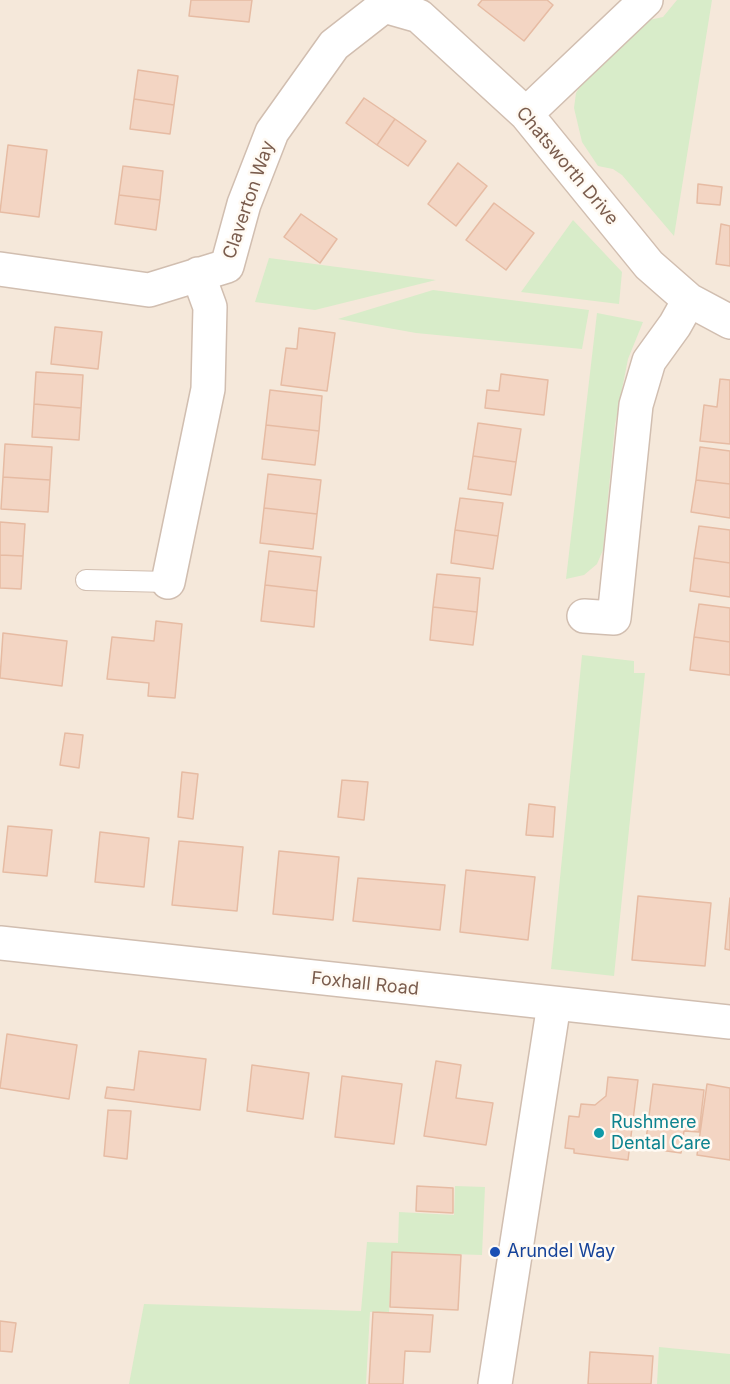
<!DOCTYPE html>
<style>
body{margin:0}
canvas{display:block;background:#fdf6ec}
</style>
<canvas width="730" height="1384"></canvas>
<script>
const ctx = document.querySelector('canvas').getContext('2d');
ctx.lineJoin = 'round';
function paint(path, color) { ctx.fillStyle = color; ctx.fill(path, 'evenodd'); }
const shape = rows => new Path2D(rows.map(r => 'M' + r).join(''));
function trace(path, color, width, dash) { ctx.strokeStyle = color; ctx.lineWidth = width; ctx.lineCap = dash ? 'butt' : 'round'; ctx.setLineDash(dash || []); ctx.stroke(path); }
function label(font, color, halo, rows, align = 'center') {
  ctx.font = font + ' Inter,sans-serif'; ctx.lineWidth = 5; ctx.setLineDash([]); ctx.textBaseline = 'middle'; ctx.strokeStyle = halo; ctx.fillStyle = color; for (const [text, x, y, turn = 0] of rows) {
    ctx.save(); ctx.translate(x, y); ctx.rotate((+turn || 0) * Math.PI / 180); ctx.textAlign = isNaN(turn) ? turn : align; if (halo) ctx.strokeText(text, 0, 0); ctx.fillText(text, 0, 0); ctx.restore();
  }
}
const residential = shape([
 [0,0,730,0,730,1384,0,1384]
]);
const green = shape([
 [677,0,712,0,674,236,622,175,613,169,598,166,582,142,574,108,576,93,587,75,640,22,663,17],
 [573,220,622,272,619,304,521,292],
 [269,258,307,263,436,280,315,310,255,302],
 [433,290,589,310,582,349,416,333,338,319],
 [597,313,643,322,628,359,615,425,603,550,597,564,584,575,566,579],
 [582,655,634,661,634,673,645,673,614,976,551,969],
 [455,1186,485,1187,482,1255,392,1252,389,1312,370,1312,366,1384,129,1384,144,1304,361,1311,367,1242,398,1243,399,1212,454,1215],
 [659,1347,730,1354,730,1384,657,1384]
]);
const building = shape([
 [191,0,252,0,249,22,189,16,191,0],
 [482,0,547,0,553,5,524,41,478,5,482,0],
 [138,70,178,76,174,105,134,99,138,70],
 [364,98,395,119,377,145,346,123,364,98],
 [134,99,174,105,170,134,130,129,134,99],
 [395,119,426,141,408,166,377,145,395,119],
 [8,145,47,150,39,217,0,212,8,145],
 [458,163,487,186,456,226,428,204,458,163],
 [123,166,163,171,160,200,119,195,123,166],
 [698,184,722,187,720,205,697,203,698,184],
 [119,195,160,200,156,230,115,224,119,195],
 [494,203,534,233,506,270,466,240,494,203],
 [301,214,337,239,320,263,284,237,301,214],
 [721,224,730,226,730,266,716,264,721,224],
 [55,327,102,332,98,369,51,364,55,327],
 [299,328,335,333,327,391,281,385,286,348,297,349,299,328],
 [36,372,83,375,81,408,34,404,36,372],
 [501,374,548,380,544,415,485,408,487,390,499,391,501,374],
 [720,379,730,380,730,444,700,441,704,405,717,407,720,379],
 [270,390,322,396,319,431,266,425,270,390],
 [34,404,81,408,79,440,32,437,34,404],
 [478,423,521,429,516,462,473,456,478,423],
 [266,425,319,431,315,465,262,459,266,425],
 [5,444,52,447,50,480,3,477,5,444],
 [700,447,730,451,730,484,696,480,700,447],
 [473,456,516,462,511,495,468,489,473,456],
 [268,474,321,480,317,514,264,508,268,474],
 [3,477,50,480,48,512,1,509,3,477],
 [696,480,730,484,730,518,691,512,696,480],
 [460,498,503,503,498,536,455,530,460,498],
 [264,508,317,514,313,549,260,543,264,508],
 [0,522,25,524,23,556,0,555,0,522],
 [699,526,730,530,730,563,694,558,699,526],
 [455,530,498,536,493,569,451,563,455,530],
 [269,551,321,557,317,591,265,585,269,551],
 [0,555,23,556,21,589,0,588,0,555],
 [694,558,730,563,730,597,690,591,694,558],
 [437,574,480,578,477,612,433,607,437,574],
 [265,585,317,591,314,627,261,621,265,585],
 [699,604,730,608,730,642,694,637,699,604],
 [433,607,477,612,473,645,430,640,433,607],
 [156,621,182,624,175,698,148,696,149,683,107,679,112,637,154,641,156,621],
 [3,633,67,641,62,686,0,678,3,633],
 [694,637,730,642,730,675,690,670,694,637],
 [65,733,83,735,79,768,60,765,65,733],
 [182,772,198,774,193,819,178,817,182,772],
 [342,780,368,782,364,820,338,817,342,780],
 [529,804,555,807,553,837,526,835,529,804],
 [8,826,52,830,47,876,3,872,8,826],
 [100,832,149,838,144,887,95,882,100,832],
 [179,841,243,847,237,911,172,905,179,841],
 [279,851,339,857,333,920,273,914,279,851],
 [466,870,535,877,528,940,460,932,466,870],
 [358,878,445,885,440,930,353,921,358,878],
 [638,896,711,903,705,966,632,960,638,896],
 [730,898,730,950,725,949,730,898],
 [7,1034,77,1045,69,1099,0,1088,7,1034],
 [139,1051,206,1059,200,1110,105,1098,107,1087,134,1090,139,1051],
 [436,1061,461,1065,456,1098,493,1103,486,1145,424,1136,436,1061],
 [252,1065,309,1073,303,1119,247,1111,252,1065],
 [342,1076,402,1084,394,1144,335,1137,342,1076],
 [608,1077,638,1080,628,1160,574,1153,574,1149,565,1148,569,1116,579,1117,581,1104,595,1105,606,1096,608,1077],
 [653,1084,704,1090,699,1132,684,1131,681,1153,645,1148,653,1084],
 [707,1084,730,1088,730,1160,697,1155,707,1084],
 [108,1110,131,1111,127,1159,104,1156,108,1110],
 [417,1186,453,1188,453,1213,416,1211,417,1186],
 [392,1252,461,1255,458,1310,390,1307,392,1252],
 [373,1312,433,1315,430,1352,405,1351,403,1384,369,1384,373,1312],
 [0,1321,16,1323,12,1352,0,1351,0,1321],
 [590,1352,653,1356,651,1384,588,1384,590,1352]
]);
const service = shape([
 [86,580,168,582]
]);
const minor = shape([
 [381,0,384,6,419,16,526,114,649,265,689,300,730,322],
 [526,114,646,0],
 [0,269,149,290,227,266,244,204,272,132,334,45,384,6],
 [168,582,208,389,210,307,198,274],
 [584,616,614,618,636,405,649,361,675,325,689,300],
 [495,1384,554,1004]
]);
const tertiary = shape([
 [0,943,730,1022]
]);
const markers = [
 [599,1133,6,"#0f9aa8"],
 [495,1252,6,"#1a4fb4"]
];
const streetNames = [
 ["Chatsworth Drive",567,166,50],
 ["Claverton Way",249,200,-71],
 ["Foxhall Road",365,984,6]
];
const cultureNames = [
 ["Rushmere",611,1123],
 ["Dental Care",611,1144]
];
const transitNames = [
 ["Arundel Way",507,1252]
];
paint(residential, '#f5e8da');
paint(green, '#d8ecc9');
paint(building, '#f3d5c3');
trace(building, '#e6bba3', 1.5);
trace(service, '#d1beb0', 22);
trace(minor, '#d1beb0', 36);
trace(tertiary, '#d1beb0', 36);
trace(service, '#fff', 20);
trace(minor, '#fff', 33);
trace(tertiary, '#fff', 33);
for (const [x, y, r, color] of markers) { const dot = new Path2D(); dot.arc(x, y, r, 0, 2 * Math.PI); ctx.fillStyle = color; ctx.fill(dot); trace(dot, '#fffaf3', 2); }
label('18px', '#7a5c4d', '#fffaf3', streetNames);
label('18px', '#0d838f', '#fffaf3', cultureNames, 'left');
label('18px', '#164399', '#fffaf3', transitNames, 'left');
</script>
